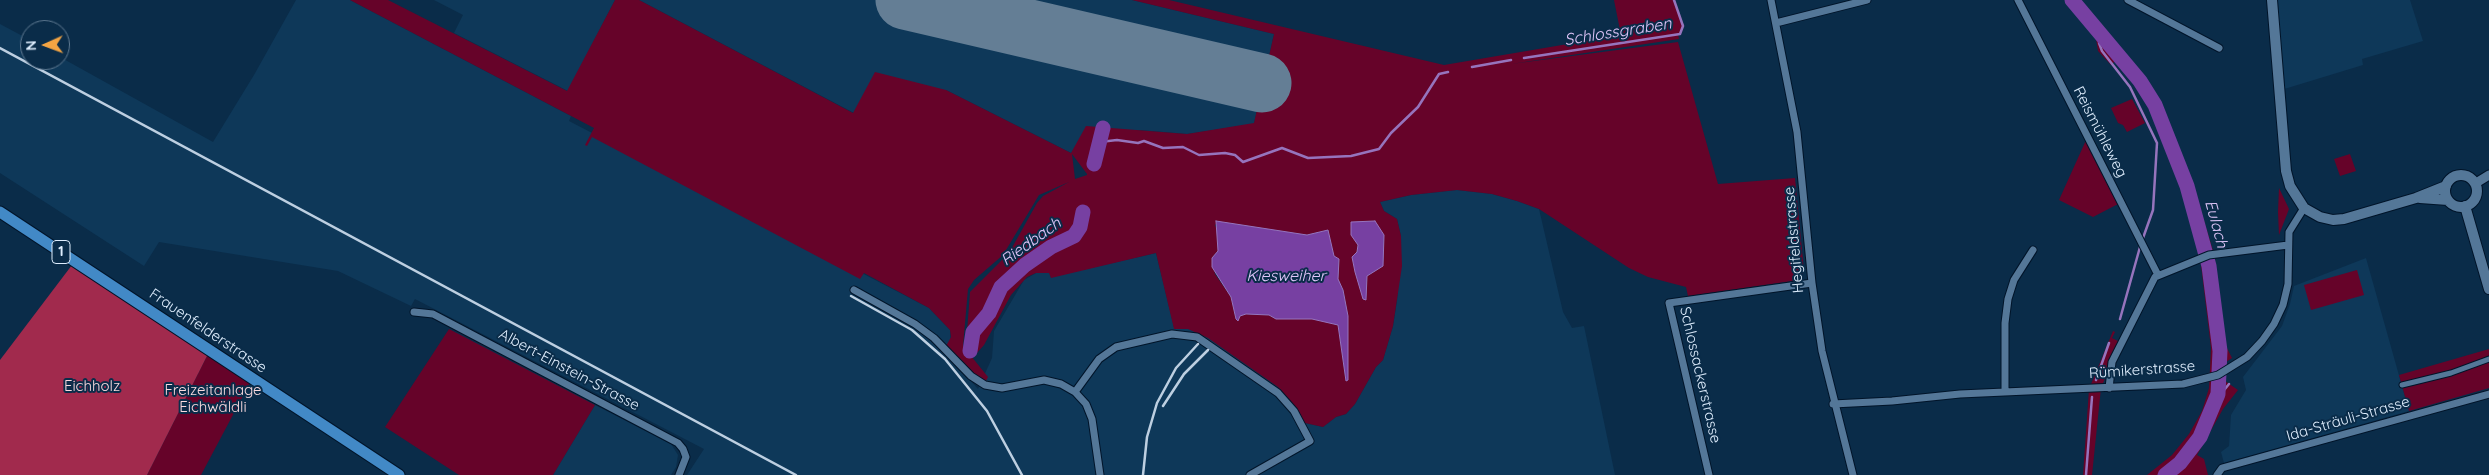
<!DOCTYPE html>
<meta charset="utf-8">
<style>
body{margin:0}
#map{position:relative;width:2489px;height:475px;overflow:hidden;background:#0a2c49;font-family:Quicksand,sans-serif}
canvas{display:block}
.north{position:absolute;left:20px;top:20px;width:50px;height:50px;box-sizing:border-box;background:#0a2c49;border:1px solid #5f7991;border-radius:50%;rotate:268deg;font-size:14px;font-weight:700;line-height:20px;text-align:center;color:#deedfd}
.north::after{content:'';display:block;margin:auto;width:18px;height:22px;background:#f3a443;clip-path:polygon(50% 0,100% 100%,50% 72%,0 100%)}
</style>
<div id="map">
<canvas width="2489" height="475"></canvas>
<div class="north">N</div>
</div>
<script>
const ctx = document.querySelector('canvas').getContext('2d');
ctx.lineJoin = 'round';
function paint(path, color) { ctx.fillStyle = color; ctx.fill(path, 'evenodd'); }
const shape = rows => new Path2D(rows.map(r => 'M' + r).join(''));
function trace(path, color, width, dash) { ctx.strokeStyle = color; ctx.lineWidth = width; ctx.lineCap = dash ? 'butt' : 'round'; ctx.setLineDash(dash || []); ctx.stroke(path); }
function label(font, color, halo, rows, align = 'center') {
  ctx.font = font + ' Quicksand,sans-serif'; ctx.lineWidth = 4; ctx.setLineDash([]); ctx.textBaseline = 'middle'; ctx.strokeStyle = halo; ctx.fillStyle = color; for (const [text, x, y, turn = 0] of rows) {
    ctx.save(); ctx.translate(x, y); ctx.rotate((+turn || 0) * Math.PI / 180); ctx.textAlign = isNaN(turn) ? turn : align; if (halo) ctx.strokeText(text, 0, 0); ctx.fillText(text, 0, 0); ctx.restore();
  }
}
const built = shape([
 [296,0,350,0,571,116,569,121,929,308,950,330,952,361,978,389,992,358,994,331,1024,280,1036,273,1050,273,1051,277,1156,253,1174,327,1187,323,1278,387,1295,406,1305,423,1323,427,1336,417,1346,414,1355,404,1376,367,1383,360,1393,326,1397,301,1401,236,1397,219,1384,211,1380,202,1411,195,1457,190,1492,194,1517,201,1539,209,1563,312,1572,328,1584,326,1615,475,687,475,704,449,415,299,411,306,338,271,159,242,144,266,0,173,0,24,30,40,30,60,60,60,60,57,213,142,254,75],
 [434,0,615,0,568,91,454,33,463,15],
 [639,0,1132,0,1274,34,1254,124,1187,134,1139,130,1071,153,946,90,854,113],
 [2272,0,2410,0,2423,41,2362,59,2363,65,2281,90],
 [2366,258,2409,411,2224,463,2221,452,2229,446,2231,415,2246,390,2243,377,2282,326,2290,304,2294,286],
 [595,405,671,444,678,455,676,467,671,475,553,475]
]);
const green = shape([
 [350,0,388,0,567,91,615,0,639,0,853,113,875,72,946,90,1071,153,1086,126,1187,134,1254,123,1274,34,1132,0,1169,0,1444,65,1621,35,1614,0,1674,0,1683,26,1680,34,1678,34,1679,39,1511,64,1678,42,1718,184,1795,178,1804,271,1801,277,1792,281,1688,296,1686,287,1648,277,1629,268,1539,209,1517,201,1492,194,1457,190,1411,195,1380,202,1384,211,1397,219,1401,236,1402,266,1393,326,1383,360,1376,367,1355,404,1346,414,1336,417,1323,427,1305,423,1295,406,1278,387,1208,338,1188,329,1174,329,1156,253,1051,278,1049,273,1036,273,1027,277,1011,295,984,345,976,354,971,354,966,345,970,292,1009,253,1037,203,1043,196,1069,182,1039,195,1003,255,974,280,968,289,963,346,988,377,984,385,945,348,951,337,950,330,929,308,864,273,860,279,592,137,587,146,585,145,594,128],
 [1072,154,1087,174,1087,175,1075,179],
 [1219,222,1307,235,1328,230,1334,256,1339,260,1338,279,1343,290,1348,316,1348,380,1346,381,1338,325,1312,318,1276,319,1269,315,1246,314,1240,316,1238,320,1236,319,1231,297,1215,274,1212,258,1218,251,1218,232,1215,225],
 [1352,222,1373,222,1384,235,1383,266,1367,276,1366,299,1363,299,1352,257,1357,252,1358,245],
 [2067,0,2078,0,2143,80,2198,201,2214,254,2225,344,2232,358,2226,362,2225,381,2238,390,2223,409,2197,455,2204,459,2208,475,2147,475,2172,455,2189,434,2202,411,2209,388,2211,348,2200,257,2184,184,2163,133,2138,83,2117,59,2111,65,2098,51,2095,33],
 [2132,99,2145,123,2127,132,2123,125,2118,123,2111,108],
 [2087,138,2120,203,2093,217,2059,200],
 [2350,154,2356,171,2340,176,2334,159],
 [2279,188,2289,209,2279,235,2278,212],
 [2357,270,2364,295,2311,310,2304,285],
 [449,329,595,405,553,475,459,475,385,427],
 [2113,331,2115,332,2112,338,2120,342,2101,388,2092,475,2083,475,2089,389],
 [2489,349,2489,388,2409,411,2399,375],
 [210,350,252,379,201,475,147,475]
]);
const forest = shape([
 [75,261,210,350,147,475,0,475,0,360]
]);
const water = shape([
 [1216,221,1307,235,1328,230,1334,256,1339,259,1338,279,1343,290,1348,316,1348,380,1346,381,1338,325,1312,319,1276,319,1269,315,1246,314,1240,316,1238,321,1236,319,1231,297,1212,267,1212,258,1218,251,1216,221],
 [1375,221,1384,235,1383,266,1367,276,1366,300,1363,299,1355,272,1352,257,1357,252,1358,245,1351,235,1351,222,1375,221]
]);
const stream = shape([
 [2101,32,2099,43,2102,51,2130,87,2157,143,2153,210,2143,238],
 [1524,58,1680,34,1683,26,1674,0],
 [1472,67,1511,60],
 [1100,142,1117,140,1138,143,1144,141,1163,148,1183,147,1199,155,1225,153,1235,155,1243,162,1282,148,1308,158,1351,156,1379,149,1391,133,1418,107,1439,74,1448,72],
 [2120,319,2140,247],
 [2096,380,2109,343],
 [2216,400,2229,384],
 [2086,475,2092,397]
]);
const river = shape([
 [2072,0,2140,81,2155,105,2187,186,2209,266,2220,351,2218,394,2200,437,2180,463,2165,475],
 [1094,164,1103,128],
 [970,351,973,332,989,313,1001,287,1025,265,1051,247,1074,236,1080,227,1083,212]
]);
const runway = shape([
 [905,0,1262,83]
]);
const pedestrian = shape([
 [2402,385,2451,373,2489,359]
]);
const minor = shape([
 [1771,0,1797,132,1812,283,1822,351,1853,475],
 [2018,0,2158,275],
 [2128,0,2219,48],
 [1776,23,1867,0],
 [854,290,915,324,934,338,971,376,985,385,1002,388,1044,380,1061,384,1075,392,1086,404,1092,419,1100,475],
 [414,312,433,314,678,443,683,449,686,457,679,475],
 [2109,388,2112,362,2155,277,2209,255,2288,245],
 [1075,392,1099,359,1116,347,1172,334,1197,337,1278,393,1294,411,1310,441,1250,475],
 [2005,392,2005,323,2008,299,2014,280,2033,250],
 [1833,404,1892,401,1960,394,2183,384,2218,375,2247,357,2262,341,2274,324,2283,305,2288,284,2289,232,2304,208],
 [1709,475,1669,303,1812,283],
 [2217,475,2222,468,2489,394]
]);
const tertiary = shape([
 [2476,183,2489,175]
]);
const secondary = shape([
 [2272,0,2286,171,2290,186,2304,208,2320,217,2333,220,2344,219,2416,198,2446,186],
 '2445 191a16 16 0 1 1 32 0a16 16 0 1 1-32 0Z',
 [2420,198,2448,200],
 [2465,206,2489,289]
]);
const primary = shape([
 [0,212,399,475]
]);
const rail = shape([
 [0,48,796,475],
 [851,296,912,330,945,359,987,411,1022,475],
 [1163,406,1184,374,1208,350],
 [1143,475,1147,437,1157,403,1176,368,1198,344]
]);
const shields = [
 [61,252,18]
];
const shieldNames = [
 ["1",61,252]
];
const streetNames = [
 ["Reismühleweg",2100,132,63],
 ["Hegifeldstrasse",1794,240,-95],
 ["Frauenfelderstrasse",208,331,34],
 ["Albert-Einstein-Strasse",569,370,28],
 ["Rümikerstrasse",2142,370,-4],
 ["Schlossackerstrasse",1700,375,77],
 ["Ida-Sträuli-Strasse",2348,419,-16]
];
const parkNames = [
 ["Eichholz",92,386],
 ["Freizeitanlage",213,390],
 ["Eichwäldli",213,407]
];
const waterNames = [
 ["Schlossgraben",1618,32,-9],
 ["Eulach",2216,224,75],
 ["Riedbach",1031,242,-36],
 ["Kiesweiher",1286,276]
];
paint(built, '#0e3859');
paint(green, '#660329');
paint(forest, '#a12a4d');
paint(water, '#7740a2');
trace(water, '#9674bd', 1);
trace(stream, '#9674bd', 2.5);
trace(river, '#7740a2', 15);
trace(runway, '#647e95', 59);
trace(pedestrian, '#001429', 7);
trace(minor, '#001429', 9);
trace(tertiary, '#001429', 11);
trace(secondary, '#001429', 12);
trace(primary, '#001429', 13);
trace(pedestrian, '#547798', 5);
trace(minor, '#547798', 7);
trace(tertiary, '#547798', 9);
trace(secondary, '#547798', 10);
trace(primary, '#4289c6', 11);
trace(rail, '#bdcfe1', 2.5);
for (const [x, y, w] of shields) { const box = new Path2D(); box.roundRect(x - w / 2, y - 11.5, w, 23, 4); ctx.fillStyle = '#0a2c49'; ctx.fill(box); trace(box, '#deedfd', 1); }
label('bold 14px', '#deedfd', null, shieldNames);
label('15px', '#deedfd', '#0a2c49', streetNames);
label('15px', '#fbdadf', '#0a2c49', parkNames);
label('italic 16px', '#e0c6f9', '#0a2c49', waterNames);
</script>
